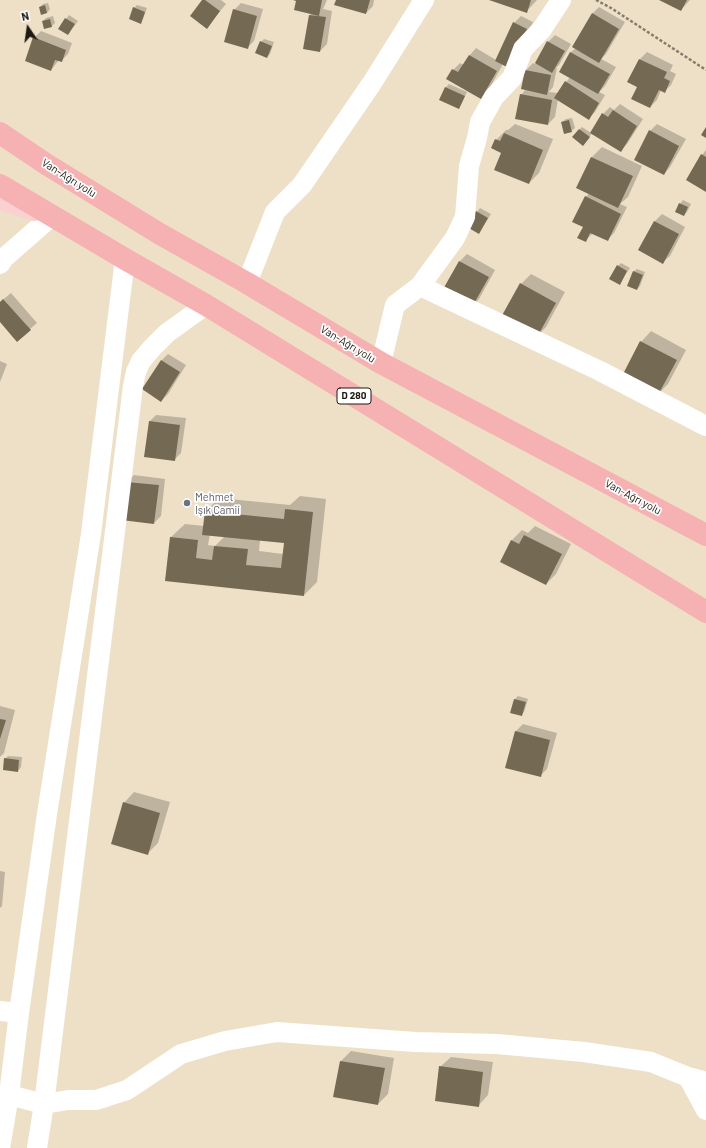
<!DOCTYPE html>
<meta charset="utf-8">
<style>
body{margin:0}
#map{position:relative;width:706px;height:1148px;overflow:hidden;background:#ede0c7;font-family:Barlow,sans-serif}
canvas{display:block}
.north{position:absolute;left:8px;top:8px;width:40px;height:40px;-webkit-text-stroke:3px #fff;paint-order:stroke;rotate:347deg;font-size:11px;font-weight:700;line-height:16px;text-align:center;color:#1e1a11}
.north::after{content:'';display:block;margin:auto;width:14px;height:18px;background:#1e1a11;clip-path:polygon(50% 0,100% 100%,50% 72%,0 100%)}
</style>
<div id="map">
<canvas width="706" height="1148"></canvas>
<div class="north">N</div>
</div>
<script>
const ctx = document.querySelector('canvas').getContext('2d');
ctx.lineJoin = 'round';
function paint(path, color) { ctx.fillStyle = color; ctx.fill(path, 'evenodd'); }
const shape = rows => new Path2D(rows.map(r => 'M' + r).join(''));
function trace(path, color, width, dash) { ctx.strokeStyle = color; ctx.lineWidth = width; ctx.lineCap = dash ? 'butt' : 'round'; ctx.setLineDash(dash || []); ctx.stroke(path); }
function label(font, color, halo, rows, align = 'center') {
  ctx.font = font + ' Barlow,sans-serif'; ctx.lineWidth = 3.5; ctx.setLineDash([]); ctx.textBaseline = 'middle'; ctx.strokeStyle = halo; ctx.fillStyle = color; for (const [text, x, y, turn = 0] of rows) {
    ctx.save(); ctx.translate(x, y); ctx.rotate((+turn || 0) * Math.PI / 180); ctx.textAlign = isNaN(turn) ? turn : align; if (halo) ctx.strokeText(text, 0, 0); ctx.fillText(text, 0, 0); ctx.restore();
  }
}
const shadow = shape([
 [203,0,221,0,226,4,207,27],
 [295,0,327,0,323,9,332,11,327,44,320,51,310,15,312,13,298,1],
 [337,0,374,0,373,6,366,13],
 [491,0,537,0,526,12],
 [661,0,690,0,681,10],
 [48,3,50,9,47,13,41,14,40,7,43,4],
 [241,3,263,9,254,41,247,48,234,10],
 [137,5,147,8,143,19,140,22,134,8],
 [599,7,625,22,606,54,601,59,616,67,605,86,599,92,605,95,595,112,589,118,558,99,555,117,548,124,521,95,526,89,522,88,526,70,533,63,535,64,548,42,555,35,571,44,559,65,556,68,557,68,553,87,549,92,558,93,570,77,560,72,571,52,576,48,592,14],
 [69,15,78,21,68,34,59,29],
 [53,16,55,23,52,26,44,28,43,21,46,18],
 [521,16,533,22,516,60,503,64,488,91,481,98,453,70,460,63,464,65,470,55,476,48,496,60,514,23],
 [41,31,72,43,68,54,61,61,59,60,51,70,34,38],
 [264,39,274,42,270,54,267,57,261,42],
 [647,52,673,65,670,71,676,74,671,85,664,92,661,90,657,100,650,107,638,87,629,82,640,59],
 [449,84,467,92,461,105,458,108,440,99,446,87],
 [620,104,643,119,627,144,620,151,592,133,586,142,579,130,582,127,591,133,603,114,610,107,614,110],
 [572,118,575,128,571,131,562,122,566,119],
 [515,124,553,139,539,173,529,183,503,152,496,140,506,130,508,130],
 [657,124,686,139,670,167,664,174,650,131],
 [602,147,642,166,628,197,620,204,627,207,614,233,607,240,593,233,586,240,584,227,586,197,589,193,578,188,592,157],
 [706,150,706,191,702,155],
 [683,200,691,204,687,212,684,215,680,204],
 [480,208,491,214,479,233,477,212],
 [662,214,685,227,670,256,663,262,640,250,655,221],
 [467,254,495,270,479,299,472,306,444,290,460,261],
 [621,263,630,268,619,284,618,266],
 [637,269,645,272,640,286,637,289,633,272],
 [531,274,565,292,546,327,536,337,521,284],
 [11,293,37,323,30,329,0,321,0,302],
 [651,331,686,350,668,384,658,394,623,375,641,342],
 [168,354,186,365,168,394,161,401,161,361],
 [0,361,7,364,0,382],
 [156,415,186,418,181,453,174,460,150,421],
 [134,475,165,479,161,516,154,523,127,482],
 [300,496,326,499,317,582,304,595,166,580,171,537,185,524,204,526,206,511,219,498,290,505],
 [210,534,225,536,215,546,208,545],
 [260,540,285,542,283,554,259,551],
 [535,526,571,544,556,574,546,584,501,561,512,540,522,530,528,533],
 [518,696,528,699,524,712,521,715,515,699],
 [0,706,15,710,4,753,0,757],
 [523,724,557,733,547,769,540,776,507,767,516,731],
 [8,756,22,757,21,767,18,771,5,759],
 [134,792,170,802,158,843,148,853,124,803],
 [0,871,5,872,2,906,0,908],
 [351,1051,394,1058,388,1094,378,1104,341,1061],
 [451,1057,493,1062,488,1095,478,1106,440,1067]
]);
const building = shape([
 [202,0,205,0,220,11,207,29,190,16],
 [293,0,322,0,319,16,294,10,296,1],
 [336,0,370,0,366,14,334,5],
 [489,0,531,0,527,13],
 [659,0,687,0,681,11],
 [45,5,47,13,41,15,39,7],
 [133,7,145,12,141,24,129,19],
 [233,9,257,16,248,49,224,42],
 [592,13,619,29,599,63,572,47],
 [309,15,326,17,320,52,303,49],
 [65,18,75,24,68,35,58,29],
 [50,19,52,27,44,29,42,21],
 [513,22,527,29,509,68,495,61],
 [33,37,66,50,62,62,55,60,51,71,25,61],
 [260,41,272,46,267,58,255,53],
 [547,41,565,51,552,73,535,63],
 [570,52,610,74,598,94,559,72],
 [469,55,497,71,481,99,446,79,452,69,458,72],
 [639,59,667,72,664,78,670,81,665,93,659,90,650,108,631,99,637,87,627,82],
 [525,70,551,75,547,95,521,89],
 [565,81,599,103,589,120,554,98],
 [445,87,465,96,459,109,439,100],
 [520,94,552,100,548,125,515,119],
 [613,110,637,126,621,152,590,133,602,113,608,117],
 [569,120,572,132,564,134,561,122],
 [706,127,706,138,701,135],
 [579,129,590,137,583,146,572,137],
 [649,130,679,146,664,175,634,160],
 [504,133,543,150,529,184,494,170,501,153,491,148,495,139,500,141],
 [701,154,706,157,706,192,686,180],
 [591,157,633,176,618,208,576,188],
 [585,196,621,214,608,241,590,233,586,242,577,238,583,227,572,222],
 [679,203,688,207,684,216,675,212],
 [476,211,488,218,479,234,467,227],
 [654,221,679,234,663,264,638,250],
 [459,261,489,277,472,307,442,291],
 [617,265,627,271,620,285,609,279],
 [633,271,643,275,637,290,627,286],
 [520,283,556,303,536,339,500,319],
 [3,299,31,330,17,342,0,322,0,302],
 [640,341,677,360,658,395,622,376],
 [161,360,180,372,161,402,142,389],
 [149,421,180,425,175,461,144,457],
 [126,482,159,485,154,524,121,520],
 [285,509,313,512,304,596,165,581,170,537,198,540,196,558,212,560,214,546,248,549,246,565,281,568,284,543,202,535,205,511,284,519],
 [524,535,562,554,546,585,500,562,511,540,519,544],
 [514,699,526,702,522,716,510,713],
 [0,719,6,720,0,739],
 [515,731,550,740,541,777,505,768],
 [4,758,19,760,18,772,3,770],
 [123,802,160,813,148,855,111,844],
 [340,1061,385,1068,378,1105,333,1097],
 [439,1066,483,1072,479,1107,435,1101]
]);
const path = shape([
 [596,0,611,8,706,70]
]);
const minor = shape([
 [0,264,4,258,52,216],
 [247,283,275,212,302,185,372,83,424,0],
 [420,286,600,371,706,426],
 [381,363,395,305,420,286,455,238,465,217,469,166,477,138,480,122,494,97,512,78,523,49,542,29,561,0],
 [0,1011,19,1013],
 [706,1082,688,1077,706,1110],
 [9,1095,44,1104,68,1100,96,1100,127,1090,181,1054,225,1041,277,1032,415,1042,497,1044,584,1052,651,1062,688,1077],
 [0,1148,9,1095,19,1013,47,814,91,534,125,259],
 [37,1148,44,1104,133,386,136,372,141,361,152,348,167,333,206,305]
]);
const major = shape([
 [0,199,34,210]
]);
const highway = shape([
 [0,133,46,164,160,234,247,283,381,363,706,535],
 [0,185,125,259,206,305,706,612]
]);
const markers = [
 [187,503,4,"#6b7280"]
];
const shields = [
 [354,396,34]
];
const shieldNames = [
 ["D 280",354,396]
];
const streetNames = [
 ["Van-Ağrı yolu",69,178,32],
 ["Van-Ağrı yolu",348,344,31],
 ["Van-Ağrı yolu",633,497,28]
];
const worshipNames = [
 ["Mehmet",195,497],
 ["Işık Camii",195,510]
];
paint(shadow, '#0003');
paint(building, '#746953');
trace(path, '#857d6c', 2.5, [3, 2]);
trace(minor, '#fff', 20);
trace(major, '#fad0d1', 22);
trace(highway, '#f6b1b2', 22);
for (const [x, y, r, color] of markers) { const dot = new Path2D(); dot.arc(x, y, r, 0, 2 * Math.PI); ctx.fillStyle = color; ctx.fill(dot); trace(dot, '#fff', 1.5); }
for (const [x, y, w] of shields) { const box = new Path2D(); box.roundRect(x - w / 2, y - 8, w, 16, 3); ctx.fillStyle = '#fff'; ctx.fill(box); trace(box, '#1e1a11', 1); }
label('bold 10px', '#1e1a11', null, shieldNames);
label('11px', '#1e1a11', '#fff', streetNames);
label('11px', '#5b616d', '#fff', worshipNames, 'left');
</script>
